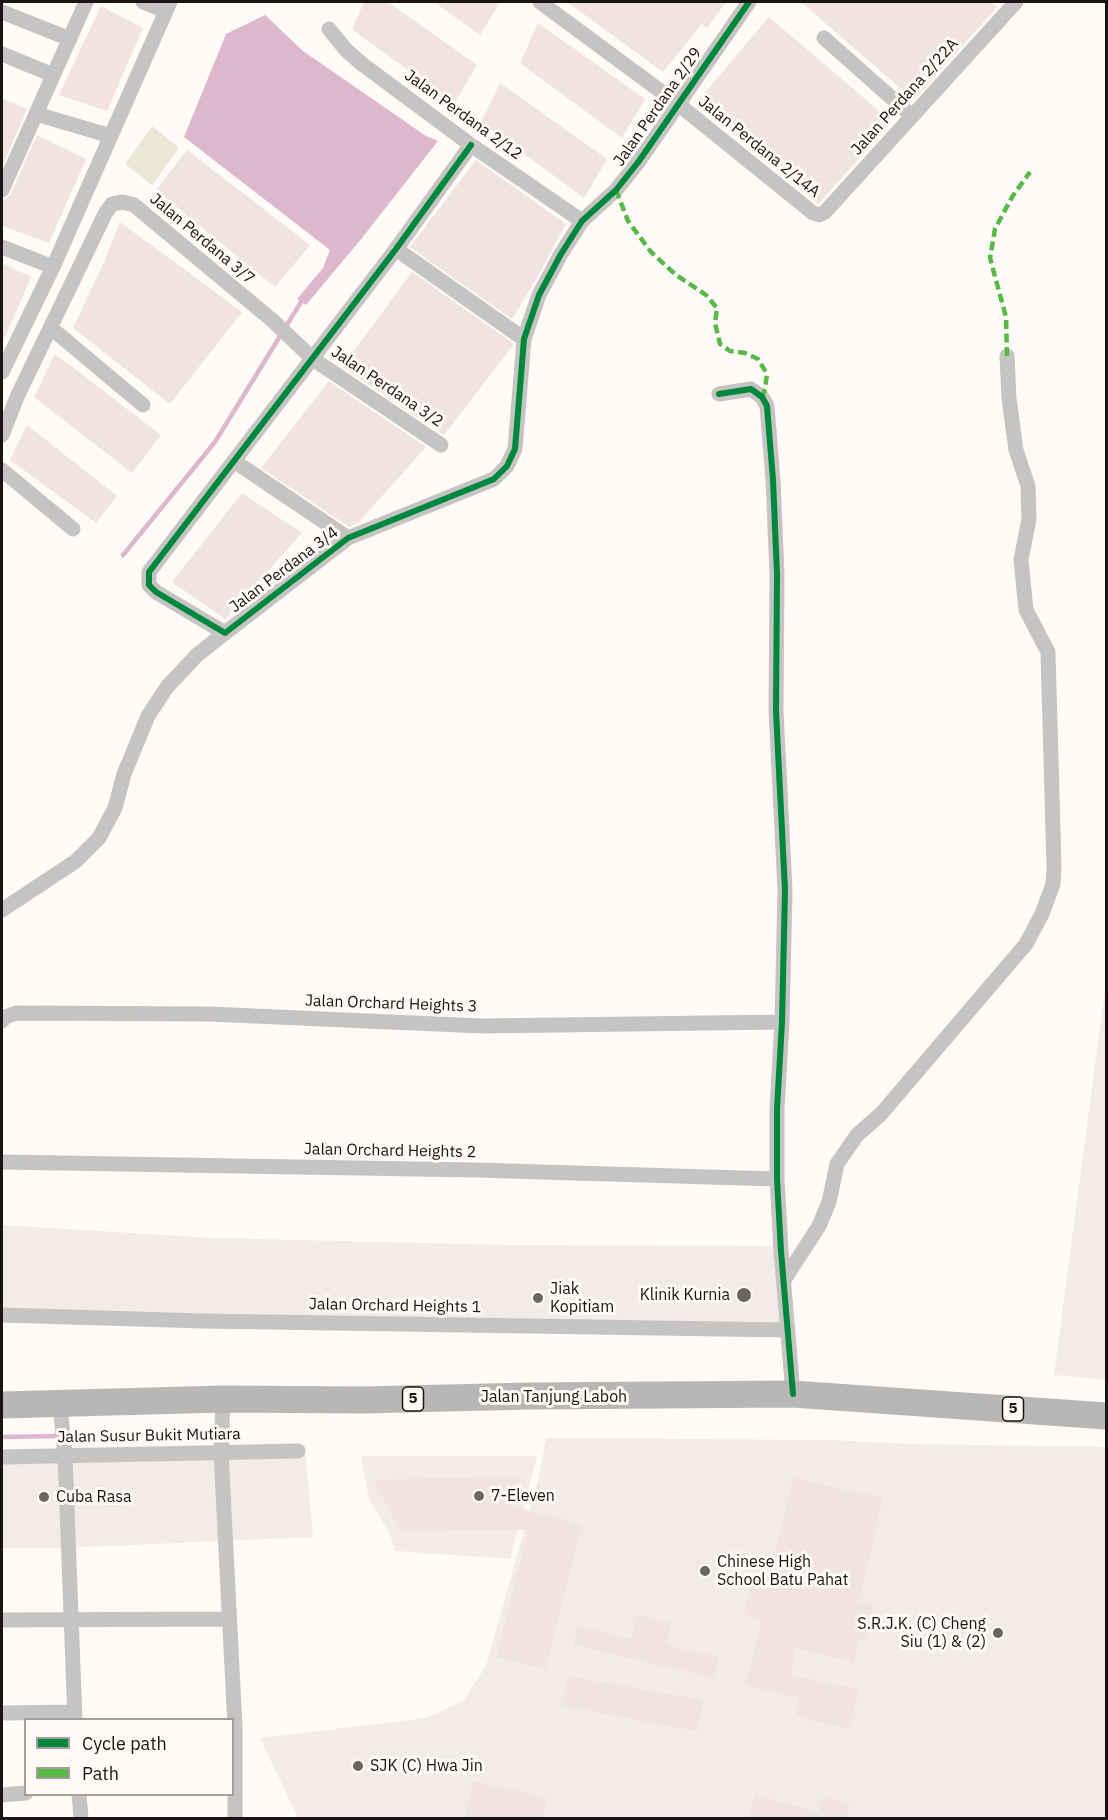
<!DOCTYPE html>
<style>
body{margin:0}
#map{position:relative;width:1108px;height:1820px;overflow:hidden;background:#fdfaf8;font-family:"IBM Plex Sans",sans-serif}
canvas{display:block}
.frame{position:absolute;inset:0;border:3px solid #191514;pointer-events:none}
.legend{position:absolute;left:24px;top:1718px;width:210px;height:78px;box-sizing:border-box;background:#fef9f7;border:2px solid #a29e9c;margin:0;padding:8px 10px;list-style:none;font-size:18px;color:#191514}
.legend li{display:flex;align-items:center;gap:12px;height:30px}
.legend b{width:30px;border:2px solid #a29e9c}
</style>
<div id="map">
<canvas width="1108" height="1820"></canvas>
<div class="frame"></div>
<ul class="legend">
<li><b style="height:8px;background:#00873e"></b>Cycle path</li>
<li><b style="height:8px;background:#58b947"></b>Path</li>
</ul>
</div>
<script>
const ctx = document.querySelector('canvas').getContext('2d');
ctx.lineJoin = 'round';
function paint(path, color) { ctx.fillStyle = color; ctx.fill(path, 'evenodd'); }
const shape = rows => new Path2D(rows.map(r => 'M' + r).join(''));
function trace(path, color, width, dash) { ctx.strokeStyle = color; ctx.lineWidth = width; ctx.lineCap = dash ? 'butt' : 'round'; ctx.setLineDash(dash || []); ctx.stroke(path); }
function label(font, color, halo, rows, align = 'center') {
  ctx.font = font + ' "IBM Plex Sans",sans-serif'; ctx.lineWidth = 6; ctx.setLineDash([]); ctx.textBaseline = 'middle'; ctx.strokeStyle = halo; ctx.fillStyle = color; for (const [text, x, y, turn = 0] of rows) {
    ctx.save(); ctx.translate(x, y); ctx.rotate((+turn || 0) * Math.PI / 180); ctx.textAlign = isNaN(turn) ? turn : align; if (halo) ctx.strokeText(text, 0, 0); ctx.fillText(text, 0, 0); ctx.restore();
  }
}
const built = shape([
 [1106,981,1106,1380,1054,1375],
 [2,1225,213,1238,513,1245,786,1246,794,1336,2,1322],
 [546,1438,829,1440,915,1444,1106,1447,1106,1818,298,1818,260,1738,426,1718,463,1701,486,1666,539,1477],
 [305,1446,313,1537,62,1548,2,1548,2,1451],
 [361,1456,537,1456,510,1559,395,1551,390,1534,369,1500]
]);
const green = shape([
 [152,126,179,148,152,185,125,164]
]);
const water = shape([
 [265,15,303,51,426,136,438,141,362,238,306,305,297,299,323,268,330,250,184,137,226,34]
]);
const stream = shape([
 [123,555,215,442,301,302],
 [100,1434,212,1431],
 [2,1437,60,1436]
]);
const building = shape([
 [364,2,388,2,477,65,454,104,352,29],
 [434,2,500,2,480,35],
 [567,2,726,2,707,28,702,24,663,72],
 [801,2,991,2,997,7,914,100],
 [101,6,143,28,107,111,59,95],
 [769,17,892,122,818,204,696,103],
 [538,23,645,99,622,138,520,63],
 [500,83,607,159,584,198,481,122],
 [2,98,27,109,2,167],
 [37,135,86,159,49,243,2,226,2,200,7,198,11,194],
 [187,150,310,245,275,287,156,190],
 [476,160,566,224,535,281,512,319,410,247],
 [120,222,242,312,170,404,73,328,105,260],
 [2,263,31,277,2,344],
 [412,272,514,344,444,435,342,367],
 [55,354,161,435,132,473,34,397],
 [329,381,426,447,358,523,349,527,261,468],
 [27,425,117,496,96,523,10,460],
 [242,493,302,533,225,619,172,582],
 [520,1476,511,1506,582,1524,545,1669,496,1657,528,1530,399,1529,374,1480],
 [793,1478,883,1498,859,1601,874,1605,866,1641,859,1640,854,1662,796,1648,790,1675,859,1689,850,1729,795,1717,799,1698,746,1685,762,1620,744,1615,753,1576,769,1580],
 [637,1615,671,1623,666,1645,718,1657,714,1678,574,1645,577,1626,631,1639],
 [568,1676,703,1700,697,1731,562,1706],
 [473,1781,547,1798,542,1818,464,1818],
 [755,1795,818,1812,822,1797,850,1804,846,1818,748,1818]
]);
const street = shape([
 [143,2,166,11],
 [540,2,678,104,813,213,819,215,825,212,1016,2],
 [2,12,70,39],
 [329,29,346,50,362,64,471,145,582,221],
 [824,38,912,116],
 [2,54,53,75],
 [36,114,111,136],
 [471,145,396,249,149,572,149,585,156,592,225,633,348,538,494,479,507,466,515,449,524,339,539,295,561,254,582,221,616,190,639,161,749,2],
 [2,190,86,2],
 [2,247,53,267],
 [396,249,524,339],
 [51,328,143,405],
 [2,372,53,267,170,2],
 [719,394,751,389,762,397,767,406,773,480,777,574,776,711,785,890,782,1022,777,1109,777,1179,781,1251,793,1394],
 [2,435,17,397,105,214,112,204,123,202,134,205,272,320,313,359,441,445],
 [234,461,348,538],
 [2,470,73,529],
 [2,910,76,861,99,838,115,808,124,774,148,716,167,687,197,655,225,633],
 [2,1021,5,1017,16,1013,209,1014,482,1026,782,1022],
 [2,1162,475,1170,777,1179],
 [784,1280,819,1226,829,1202,837,1164,857,1135,881,1114,1026,944,1042,914,1053,884,1054,867,1048,652,1026,610,1021,560,1029,519,1028,486,1016,450,1009,398,1007,356],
 [2,1315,202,1321,787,1330],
 [223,1399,221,1452,235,1727,235,1818],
 [60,1405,65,1455,75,1720],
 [2,1457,298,1451],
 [2,1620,229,1619],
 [2,1713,75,1712],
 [79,1794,81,1818],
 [2,1795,26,1793]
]);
const highway = shape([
 [2,1405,223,1399,362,1400,530,1396,793,1394,1106,1416]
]);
const quiet = shape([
 [616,190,628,221,651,252,676,275,706,295,717,308,715,323,720,344,730,351,745,353,758,359,767,374,765,389,762,397],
 [1007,356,1006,317,990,258,995,229,1012,197,1030,172]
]);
const cycleway = shape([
 [471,145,396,249,149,572,149,585,156,592,225,633,348,538,494,479,507,466,515,449,524,339,539,295,561,254,582,221,616,190,639,161,749,2],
 [719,394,751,389,762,397,767,406,773,480,777,574,776,711,785,890,782,1022,777,1109,777,1179,781,1251,793,1394]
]);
const markers = [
 [744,1295,8,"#696564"],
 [538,1298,6,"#696564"],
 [479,1496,6,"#696564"],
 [44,1497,6,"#696564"],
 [705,1571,6,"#696564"],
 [998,1633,6,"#696564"],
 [358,1766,6,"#696564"]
];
const shields = [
 [413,1399,21],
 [1013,1409,21]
];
const shieldNames = [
 ["5",413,1399],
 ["5",1013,1409]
];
const streetNames = [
 ["Jalan Perdana 2/22A",905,97,-48],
 ["Jalan Perdana 2/29",658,107,-55],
 ["Jalan Perdana 2/12",463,115,36],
 ["Jalan Perdana 2/14A",759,147,39],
 ["Jalan Perdana 3/7",202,239,40],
 ["Jalan Perdana 3/2",387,387,34],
 ["Jalan Perdana 3/4",284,570,-37],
 ["Jalan Orchard Heights 3",391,1004,2],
 ["Jalan Orchard Heights 2",390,1151,1],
 ["Jalan Orchard Heights 1",395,1306,1],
 ["Jalan Tanjung Laboh",554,1397],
 ["Jalan Susur Bukit Mutiara",149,1436,-1]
];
const poiNames = [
 ["Jiak",550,1289],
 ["Kopitiam",550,1307],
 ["Klinik Kurnia",730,1295,"right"],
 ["7-Eleven",491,1496],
 ["Cuba Rasa",56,1497],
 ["Chinese High",717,1562],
 ["School Batu Pahat",717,1580],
 ["S.R.J.K. (C) Cheng",986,1624,"right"],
 ["Siu (1) & (2)",986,1642,"right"],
 ["SJK (C) Hwa Jin",370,1766]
];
paint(built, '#f3ebe8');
paint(green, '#eae8d5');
paint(water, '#ddb8cc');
trace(stream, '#ddb8cc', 4.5);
paint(building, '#f1e3e4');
trace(street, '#c6c4c2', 15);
trace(highway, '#b9b7b5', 27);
trace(quiet, '#58b947', 4.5, [9, 4.5]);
trace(cycleway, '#00873e', 6);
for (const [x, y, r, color] of markers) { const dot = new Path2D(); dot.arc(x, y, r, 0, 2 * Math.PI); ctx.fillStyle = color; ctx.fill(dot); trace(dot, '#fef9f7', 2); }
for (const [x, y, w] of shields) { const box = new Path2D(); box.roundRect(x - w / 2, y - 12, w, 24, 4.5); ctx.fillStyle = '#fef9f7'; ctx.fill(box); trace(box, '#191514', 1.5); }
label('bold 15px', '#191514', null, shieldNames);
label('16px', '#191514', '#fef9f7', streetNames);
label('16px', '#191514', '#fef9f7', poiNames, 'left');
</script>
